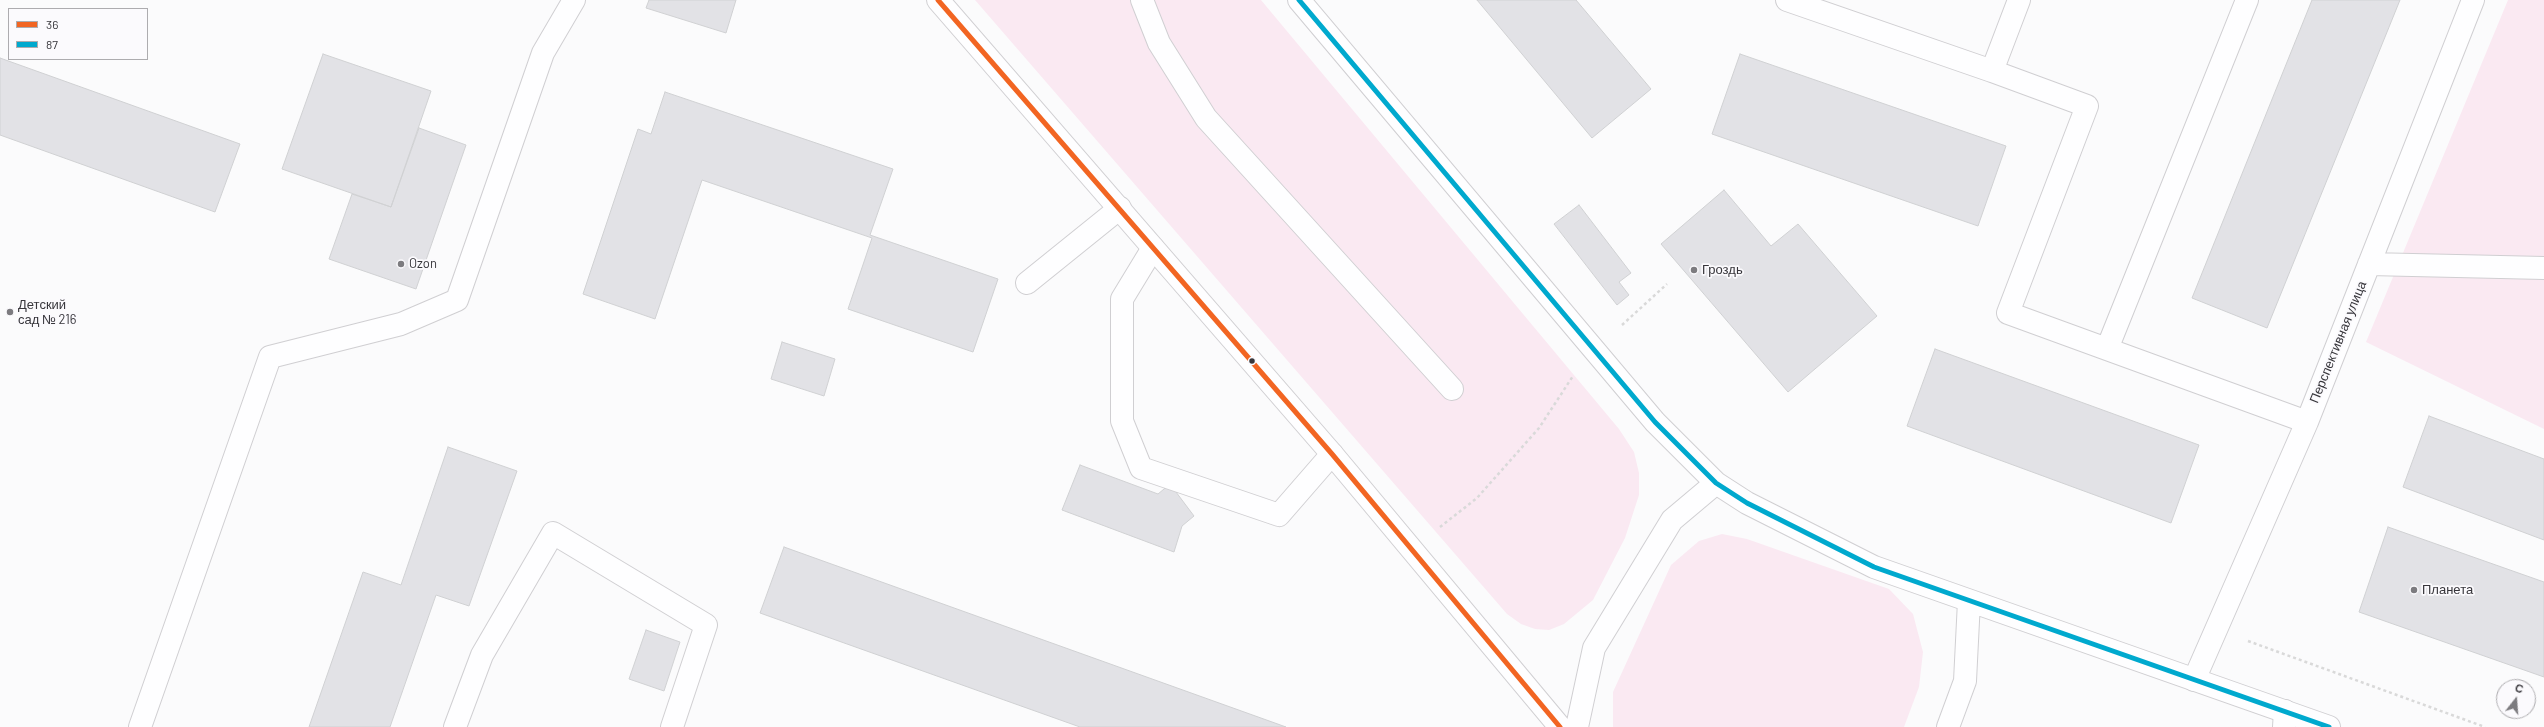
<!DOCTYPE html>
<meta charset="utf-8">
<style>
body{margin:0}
#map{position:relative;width:2544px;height:727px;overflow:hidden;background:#fbfbfc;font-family:Barlow,sans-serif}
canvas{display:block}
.legend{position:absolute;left:8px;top:8px;width:140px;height:52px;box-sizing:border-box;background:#fbfafd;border:1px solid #adacaf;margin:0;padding:5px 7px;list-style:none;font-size:12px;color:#37363b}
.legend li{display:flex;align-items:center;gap:8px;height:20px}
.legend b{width:20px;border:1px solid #adacaf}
.north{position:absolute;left:2496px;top:679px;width:40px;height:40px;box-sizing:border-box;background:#fbfafd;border:1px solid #adacaf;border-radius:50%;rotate:17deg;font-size:11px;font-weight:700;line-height:16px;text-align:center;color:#37363b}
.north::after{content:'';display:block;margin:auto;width:14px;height:18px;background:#7c7b7f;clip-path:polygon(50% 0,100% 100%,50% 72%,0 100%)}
</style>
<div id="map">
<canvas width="2544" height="727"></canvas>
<ul class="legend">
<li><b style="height:5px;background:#f26522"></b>36</li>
<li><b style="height:5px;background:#00a9ce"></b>87</li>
</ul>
<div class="north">С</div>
</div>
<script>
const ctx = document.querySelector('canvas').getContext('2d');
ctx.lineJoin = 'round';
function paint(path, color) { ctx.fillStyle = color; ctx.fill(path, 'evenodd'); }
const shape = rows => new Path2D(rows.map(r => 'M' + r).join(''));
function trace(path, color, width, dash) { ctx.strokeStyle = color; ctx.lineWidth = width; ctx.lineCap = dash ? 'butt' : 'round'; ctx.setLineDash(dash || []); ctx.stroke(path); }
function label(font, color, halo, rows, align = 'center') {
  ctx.font = font + ' Barlow,sans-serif'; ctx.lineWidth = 3.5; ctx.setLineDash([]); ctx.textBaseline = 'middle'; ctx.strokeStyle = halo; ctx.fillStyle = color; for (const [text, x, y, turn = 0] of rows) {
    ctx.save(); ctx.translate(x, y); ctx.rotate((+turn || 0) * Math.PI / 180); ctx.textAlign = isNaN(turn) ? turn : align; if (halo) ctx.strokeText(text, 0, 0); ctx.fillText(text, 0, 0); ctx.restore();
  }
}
const green = shape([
 [975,0,1261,0,1619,429,1634,452,1639,473,1639,495,1625,538,1593,600,1564,624,1549,630,1535,629,1521,624,1507,614],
 [2508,0,2544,0,2544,429,2366,342],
 [1722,534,1747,539,1889,589,1913,614,1923,652,1919,687,1904,727,1613,727,1613,692,1671,565,1699,541]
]);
const building = shape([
 [649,0,736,0,726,33,646,8,649,0],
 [1477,0,1576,0,1651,89,1592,138,1477,0],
 [2312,0,2400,0,2267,328,2192,298,2312,0],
 [323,54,431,91,391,207,282,169,323,54],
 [1740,54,2006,146,1978,226,1712,134,1740,54],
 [0,58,240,144,215,212,0,135,0,58],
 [665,92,893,169,870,235,998,279,973,352,848,309,872,238,702,180,655,319,583,294,638,129,651,134,665,92],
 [419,128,466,145,416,289,329,259,352,194,391,207,419,128],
 [1724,190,1771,246,1798,224,1877,316,1788,392,1661,244,1724,190],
 [1579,205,1631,273,1619,282,1629,295,1617,305,1554,224,1579,205],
 [782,342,835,359,824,396,771,379,782,342],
 [1935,349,2199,445,2171,523,1907,426,1935,349],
 [2429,416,2544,459,2544,540,2403,487,2429,416],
 [448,447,517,471,469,606,436,595,390,727,309,727,363,572,401,585,448,447],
 [1080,465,1158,494,1170,484,1194,516,1182,526,1174,552,1062,510,1080,465],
 [2388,527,2544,582,2544,677,2359,612,2388,527],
 [784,547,1286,727,1080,727,760,613,784,547],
 [646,630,680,642,664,691,629,679,646,630]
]);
const path = shape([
 [1622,325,1667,284],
 [1440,527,1477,498,1539,428,1573,376],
 [2248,641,2485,727]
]);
const minor = shape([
 [1142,0,1159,43,1206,118,1452,389],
 [1787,0,1992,71,2019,0],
 [1992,71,2087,106,2008,313,2307,422],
 [1153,248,1122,299,1122,421,1141,468,1279,515,1332,454],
 [2369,264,2544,268],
 [1027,283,1120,208],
 [2107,349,2247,0],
 [2194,680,2307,422,2473,0],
 [140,727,270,357,401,324,457,300,543,53,574,0],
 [455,727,482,655,553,533,706,625,672,727],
 [2284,727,2285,711]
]);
const major = shape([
 [938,0,1332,454,1560,727],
 [1299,0,1655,422,1716,483,1747,503,1874,567,2329,727],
 [1577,727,1594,648,1672,520,1716,483],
 [1948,727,1965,681,1969,601]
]);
const bus1 = shape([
 [938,0,1332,454,1560,727]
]);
const bus2 = shape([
 [1299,0,1655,422,1716,483,1747,503,1874,567,2329,727]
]);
const markers = [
 [401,264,4,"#7c7b7f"],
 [1694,270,4,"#7c7b7f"],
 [10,312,4,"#7c7b7f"],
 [1252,361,3.5,"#37363b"],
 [2414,590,4,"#7c7b7f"]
];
const poiNames = [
 ["Ozon",409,264],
 ["Гроздь",1702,270],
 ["Детский",18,305],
 ["сад № 216",18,320],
 ["Планета",2422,590]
];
const streetNames = [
 ["Перспективная улица",2338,342,-68]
];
paint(green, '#fae9f2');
paint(building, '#e2e2e6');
trace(building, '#d0d1d3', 1);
trace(minor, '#d0cfd2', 24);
trace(major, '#d0cfd2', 24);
trace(path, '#d9d9d9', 2.5, [3, 3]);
trace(minor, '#fefeff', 22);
trace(major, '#fefeff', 22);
trace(bus1, '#f26522', 5);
trace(bus2, '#00a9ce', 5);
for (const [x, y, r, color] of markers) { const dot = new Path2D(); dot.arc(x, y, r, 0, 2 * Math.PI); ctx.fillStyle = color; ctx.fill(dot); trace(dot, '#fbfafd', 1.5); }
label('13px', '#37363b', '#fbfafd', poiNames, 'left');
label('13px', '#37363b', '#fbfafd', streetNames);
</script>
